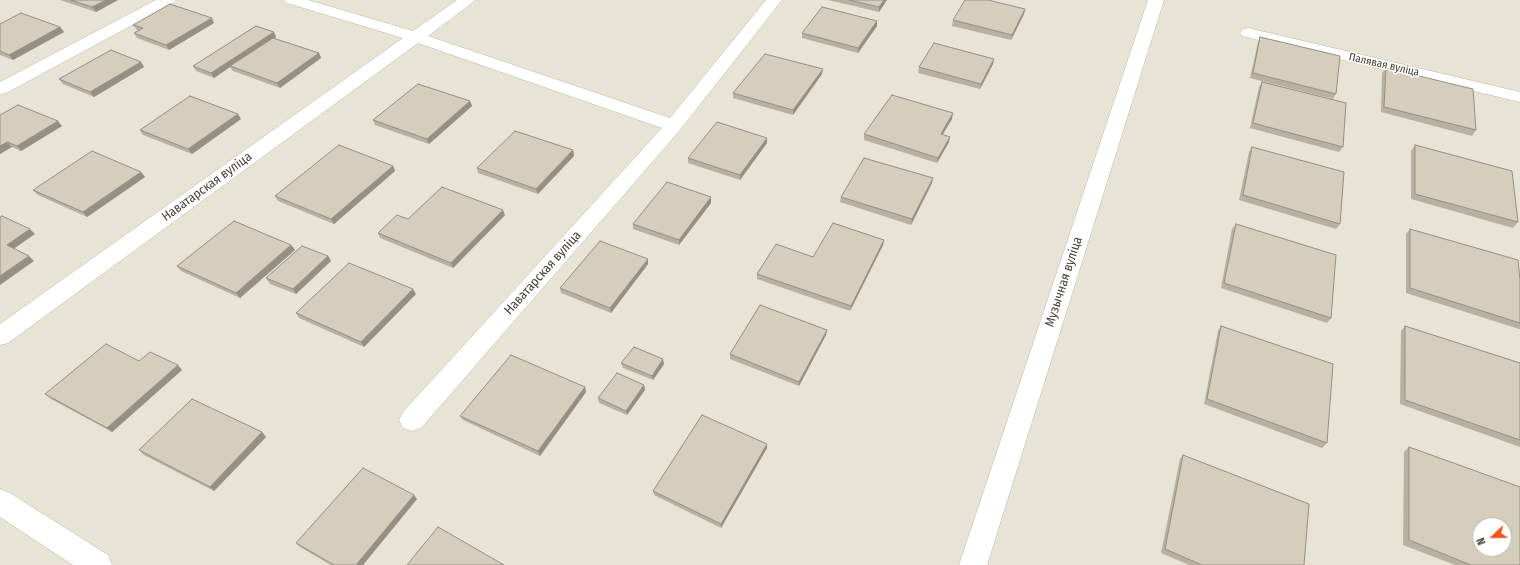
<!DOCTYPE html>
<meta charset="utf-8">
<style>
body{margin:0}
#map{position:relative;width:1520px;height:565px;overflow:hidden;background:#f3f1e7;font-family:"Fira Sans Condensed",sans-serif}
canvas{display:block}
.north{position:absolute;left:1472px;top:517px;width:40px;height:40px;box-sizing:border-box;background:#fff;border:1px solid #b5b3af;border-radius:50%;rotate:248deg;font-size:11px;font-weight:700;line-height:16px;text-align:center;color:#464236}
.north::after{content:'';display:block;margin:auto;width:14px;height:18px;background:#f95218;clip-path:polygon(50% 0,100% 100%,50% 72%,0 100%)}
</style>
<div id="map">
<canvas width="1520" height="565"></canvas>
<div class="north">N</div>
</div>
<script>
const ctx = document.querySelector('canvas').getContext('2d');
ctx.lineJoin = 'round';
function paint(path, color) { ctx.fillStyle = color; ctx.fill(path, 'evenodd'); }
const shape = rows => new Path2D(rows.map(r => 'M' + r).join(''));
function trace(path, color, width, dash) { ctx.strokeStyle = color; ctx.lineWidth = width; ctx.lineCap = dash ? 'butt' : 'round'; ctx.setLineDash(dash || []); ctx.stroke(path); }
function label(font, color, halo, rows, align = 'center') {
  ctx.font = font + ' "Fira Sans Condensed",sans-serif'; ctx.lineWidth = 3; ctx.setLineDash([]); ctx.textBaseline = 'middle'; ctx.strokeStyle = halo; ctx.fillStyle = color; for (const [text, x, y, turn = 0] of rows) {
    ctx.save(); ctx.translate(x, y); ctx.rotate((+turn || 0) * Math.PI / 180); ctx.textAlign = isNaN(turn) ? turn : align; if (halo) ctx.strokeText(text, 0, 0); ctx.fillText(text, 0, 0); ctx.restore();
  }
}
const residential = shape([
 [0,0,1520,0,1520,565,0,565],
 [1480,525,1504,525,1504,549,1480,549]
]);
const minor = shape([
 [156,0,176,0,173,3,6,93,0,94,0,82,156,0],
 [284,0,308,0,413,31,457,0,475,0,472,3,428,36,670,118,766,0,782,0,680,130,421,428,412,431,403,428,399,420,403,412,662,128,418,43,8,343,0,345,0,324,403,38,287,3,284,0],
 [1148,0,1164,0,987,565,959,565,1148,0],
 [1248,28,1520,92,1520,102,1242,36,1240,33,1242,30,1248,28],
 [0,489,10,493,108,555,112,565,73,565,0,517,0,489]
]);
const wall = shape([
 [60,0,118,0,96,12],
 [828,0,887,0,879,12],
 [1025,9,1024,14,1011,40,952,26,953,20],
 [877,21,877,26,858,53,802,38,802,33],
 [214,23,169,50,137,38,134,33,139,31,137,30,133,25],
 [0,24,60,27,64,32,13,60,0,55],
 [274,32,276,37,274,38,319,53,321,58,280,88,233,71,230,67,214,78,196,71,193,66],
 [1260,37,1336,94,1333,99,1250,78,1258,42],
 [141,62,144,67,94,97,63,84,59,79],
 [993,64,980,89,918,73,919,67],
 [1386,68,1476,130,1472,136,1381,112,1382,73],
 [822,74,793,115,733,98,733,93],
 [1262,82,1343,147,1339,152,1250,128,1259,87],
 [470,101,472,106,429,144,375,125,373,120],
 [0,115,62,126,21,151,12,147,0,154],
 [241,119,192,154,143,135,140,130],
 [952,119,942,134,949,142,937,163,864,140,864,134],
 [767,143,740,180,688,163,688,158],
 [1415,145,1518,222,1513,228,1411,199,1411,151],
 [1252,147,1340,224,1336,229,1239,200,1249,152],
 [573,150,574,156,538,194,478,173,477,168],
 [393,166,395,171,334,224,278,201,275,196],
 [141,172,145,177,87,217,38,195,33,190],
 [932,183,911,225,840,202,841,197],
 [711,197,711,203,679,245,633,229,633,224],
 [505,215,453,268,380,238,378,233,408,219],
 [1236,224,1331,318,1327,323,1221,288,1232,229],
 [1410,229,1520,280,1520,329,1519,329,1406,293,1406,234],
 [884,240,883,245,850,311,757,279,757,274],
 [291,245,295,250,240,298,181,271,177,266],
 [328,256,331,261,296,294,270,284,266,278],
 [648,259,648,264,611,313,561,293,560,288],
 [416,294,364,347,299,318,296,313],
 [1221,326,1327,443,1322,448,1204,404,1218,331],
 [1405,326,1520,363,1520,447,1400,404,1401,331],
 [827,330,826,335,799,386,730,359,730,354],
 [139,361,182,370,112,432,51,399,45,394],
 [621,363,664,364,653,380,623,368],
 [644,385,645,390,627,415,599,403,598,398],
 [585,387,586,392,540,456,463,420,460,416],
 [262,432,266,437,214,491,144,455,139,450],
 [767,444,767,448,721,528,654,495,653,491],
 [1409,447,1520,565,1455,565,1403,545,1404,452],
 [1183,455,1304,565,1189,565,1161,553,1180,459],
 [417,499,363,565,331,565,300,547,296,543]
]);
const shadedWall = shape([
 [106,0,118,0,96,12,92,7],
 [884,0,887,0,879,12,879,7],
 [1025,9,1024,14,1011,40,1012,35],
 [212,18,214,23,169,50,166,45],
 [877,21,877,26,858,53,858,48],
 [60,27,64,32,13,60,9,55],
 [274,32,276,37,231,67,230,66,230,67,214,78,211,73],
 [319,53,321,58,280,88,277,83],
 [994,59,993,64,980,89,981,84],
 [141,62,144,67,94,97,90,92],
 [823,69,822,74,793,115,793,110],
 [470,101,472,106,429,144,427,139],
 [953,113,952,119,940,139,941,134],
 [238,114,241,119,192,154,188,149],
 [58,121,62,126,21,151,17,146],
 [950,137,949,142,937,163,938,158],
 [767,138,767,143,740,180,740,175],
 [7,142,12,147,0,154,0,146],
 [573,150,574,156,538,194,536,189],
 [393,166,395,171,334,224,331,219],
 [141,172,145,177,87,217,83,212],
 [933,178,932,183,911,225,912,219],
 [711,197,711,203,679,245,679,240],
 [503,210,505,215,453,268,451,263],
 [30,229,35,234,12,250,7,245],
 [884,240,883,245,850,311,851,306],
 [291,245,295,250,240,298,236,293],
 [29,256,34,261,0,285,0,276],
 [328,256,331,261,296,294,293,289],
 [648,259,648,264,611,313,610,308],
 [413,289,416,294,364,347,361,342],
 [827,330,826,335,799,386,799,382],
 [663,359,664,364,653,380,652,376],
 [178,365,182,370,112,432,107,428],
 [644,385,645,390,627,415,626,411],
 [585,387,586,392,540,456,538,451],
 [262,432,266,437,214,491,210,487],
 [767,444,767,448,721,528,721,524],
 [414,495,417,499,363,565,356,565]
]);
const building = shape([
 [71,0,106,0,92,7,71,0],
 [849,0,884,0,879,7,849,0],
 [965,0,988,0,1025,9,1012,35,953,20,965,0],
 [170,4,212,18,166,45,134,33,143,28,133,25,170,4],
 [822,7,877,21,858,48,802,33,822,7],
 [21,13,60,27,9,55,0,51,0,24,21,13],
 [256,26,274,32,211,73,193,66,256,26],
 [1260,37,1340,56,1336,94,1253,73,1260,37],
 [273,38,319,53,277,83,230,66,273,38],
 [934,43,994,59,981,84,919,67,934,43],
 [111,50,141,62,90,92,59,79,111,50],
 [765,54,823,69,793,110,733,93,765,54],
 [1386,68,1473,89,1476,130,1384,107,1386,68],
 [1262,82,1346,103,1343,147,1253,123,1262,82],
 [418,84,470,101,427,139,373,120,418,84],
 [892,95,953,113,941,134,950,137,938,158,864,134,892,95],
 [190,96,238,114,188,149,140,130,190,96],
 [18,105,58,121,17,146,7,142,0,146,0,115,18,105],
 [717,122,767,138,740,175,688,158,717,122],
 [515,131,573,150,536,189,477,168,515,131],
 [339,145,393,166,331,219,275,196,339,145],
 [1415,145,1512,171,1518,222,1415,194,1415,145],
 [1252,147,1344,172,1340,224,1243,195,1252,147],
 [92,151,141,172,83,212,33,190,92,151],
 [864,158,933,178,912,219,841,197,864,158],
 [667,182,711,197,679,240,633,224,667,182],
 [442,187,503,210,451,263,378,233,397,215,408,219,442,187],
 [2,216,30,229,7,245,29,256,0,276,0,217,2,216],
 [234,221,291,245,236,293,177,266,234,221],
 [833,223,884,240,851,306,757,274,776,244,813,257,833,223],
 [1236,224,1336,255,1331,318,1224,283,1236,224],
 [1410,229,1518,260,1520,280,1520,323,1410,288,1410,229],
 [600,241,648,259,610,308,560,288,600,241],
 [302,246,328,256,293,289,266,278,302,246],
 [349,263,413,289,361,342,296,313,349,263],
 [760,305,827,330,799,382,730,354,760,305],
 [1221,326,1333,364,1327,443,1207,399,1221,326],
 [1405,326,1520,363,1520,440,1405,400,1405,326],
 [106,344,139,361,150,352,178,365,107,428,45,394,106,344],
 [634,347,663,359,652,376,621,363,634,347],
 [511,355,585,387,538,451,460,416,511,355],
 [617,373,644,385,626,411,598,398,617,373],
 [192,399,262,432,210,487,139,450,192,399],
 [702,415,767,444,721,524,653,491,702,415],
 [1409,447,1520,487,1520,565,1471,565,1409,540,1409,447],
 [1480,525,1504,525,1504,549,1480,549,1480,525],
 [1183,455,1309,504,1304,565,1202,565,1165,549,1183,455],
 [363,468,414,495,356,565,334,565,296,543,363,468],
 [438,527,504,565,407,565,438,527]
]);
const farStreetnames = [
 ["Палявая вуліца",1384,65,13]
];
const streetNames = [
 ["Наватарская вуліца",207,187,-36],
 ["Наватарская вуліца",543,273,-48],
 ["Музычная вуліца",1064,282,-72]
];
paint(residential, '#e7e3d5');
trace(minor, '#bfbaa9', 1);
paint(minor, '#fff');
paint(wall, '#b7b1a2');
paint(shadedWall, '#959084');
paint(building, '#d5cebc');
trace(building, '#959084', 1);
label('11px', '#464236', '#fff', farStreetnames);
label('13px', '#464236', '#fff', streetNames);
</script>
